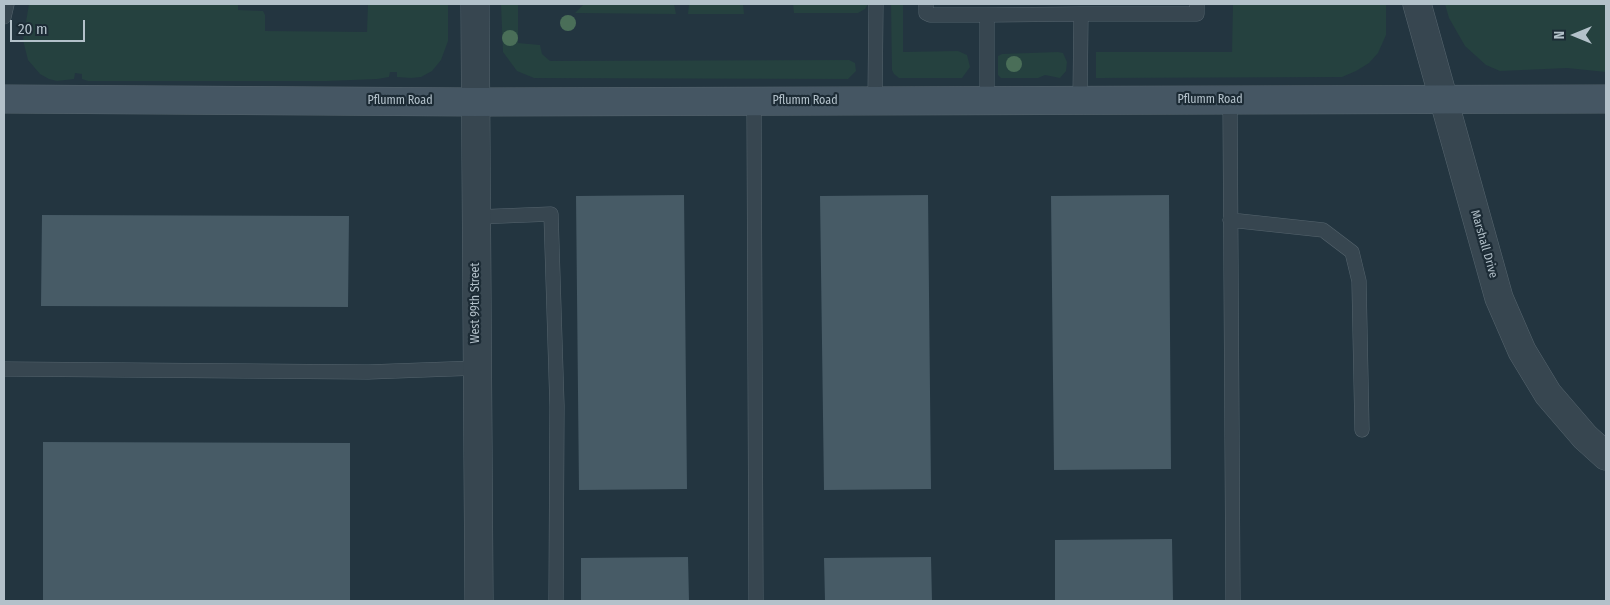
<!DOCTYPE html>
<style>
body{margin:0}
#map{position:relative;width:1610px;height:605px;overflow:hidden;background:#233540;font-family:"Fira Sans Condensed",sans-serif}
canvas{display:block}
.frame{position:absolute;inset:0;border:5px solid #b3c1ca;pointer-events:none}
.north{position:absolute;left:1550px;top:10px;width:50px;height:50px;-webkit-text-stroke:4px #1c2b35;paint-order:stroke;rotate:270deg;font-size:14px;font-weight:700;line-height:20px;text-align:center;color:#b3c1ca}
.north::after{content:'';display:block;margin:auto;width:18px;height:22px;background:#b3c1ca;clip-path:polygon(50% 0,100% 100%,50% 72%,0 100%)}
.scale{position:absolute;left:10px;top:20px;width:75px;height:22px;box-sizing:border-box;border:2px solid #b3c1ca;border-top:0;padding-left:6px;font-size:15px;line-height:18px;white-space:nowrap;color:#b3c1ca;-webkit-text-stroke:4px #1c2b35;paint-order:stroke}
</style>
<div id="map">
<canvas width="1610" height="605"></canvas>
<div class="frame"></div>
<div class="north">N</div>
<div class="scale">20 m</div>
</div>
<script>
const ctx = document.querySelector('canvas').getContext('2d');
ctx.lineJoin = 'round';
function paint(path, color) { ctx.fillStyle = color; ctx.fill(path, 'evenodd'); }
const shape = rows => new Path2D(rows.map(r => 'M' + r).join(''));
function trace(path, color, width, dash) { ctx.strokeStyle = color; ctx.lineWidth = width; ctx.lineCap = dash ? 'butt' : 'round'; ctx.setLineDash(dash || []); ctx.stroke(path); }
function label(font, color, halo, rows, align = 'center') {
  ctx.font = font + ' "Fira Sans Condensed",sans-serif'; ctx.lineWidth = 4.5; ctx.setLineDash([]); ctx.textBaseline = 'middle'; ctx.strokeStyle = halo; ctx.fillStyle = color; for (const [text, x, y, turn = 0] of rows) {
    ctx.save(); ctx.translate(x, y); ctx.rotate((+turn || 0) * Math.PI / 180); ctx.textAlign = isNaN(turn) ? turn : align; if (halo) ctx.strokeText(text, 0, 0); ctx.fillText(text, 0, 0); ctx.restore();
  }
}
const green = shape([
 [29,4,238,4,238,10,263,11,265,15,265,31,367,32,368,4,448,4,448,41,441,60,432,71,421,77,411,78,397,77,397,72,390,72,389,77,377,79,327,81,88,81,82,79,82,74,75,73,74,79,57,81,49,79,40,74,28,60,23,40],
 [501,4,518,4,518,43,540,45,542,54,550,61,849,60,855,63,856,71,848,79,534,78,517,71,503,52],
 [584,4,674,4,676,14,575,13],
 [689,4,743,4,744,14,688,14],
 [793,4,868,4,865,9,858,13,794,13],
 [891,4,903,4,903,52,958,51,967,55,970,67,962,78,899,78,894,74,892,70],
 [1233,4,1386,4,1386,35,1378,53,1369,63,1356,71,1342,77,1096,78,1096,52,1232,52],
 [1445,4,1606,4,1606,72,1567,68,1500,71,1486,65,1465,46,1449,18],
 [1058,52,1063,53,1067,62,1066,71,1060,78,1045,75,1038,78,1001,78,998,75,998,56,1002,54]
]);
const building = shape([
 [684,195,687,489,579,490,576,196],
 [928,195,931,489,824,490,820,196],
 [1169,195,1171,469,1054,470,1051,196],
 [42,215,349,216,348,307,41,306],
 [43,442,350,443,350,601,43,601],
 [1172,539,1173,601,1055,601,1055,540],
 [688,557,689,601,581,601,581,558],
 [931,557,932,601,825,601,824,558]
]);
const service = shape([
 [926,4,926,13,930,15,987,15,987,100],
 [987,15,1081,14],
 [4,17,7,4],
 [1080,100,1081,14,1197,14,1197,4],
 [1230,100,1233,601],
 [754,101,756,601],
 [875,101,876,4],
 [476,217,551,214,557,406,556,601],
 [1230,220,1323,230,1352,252,1359,281,1362,430],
 [4,369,368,372,477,368]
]);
const minor = shape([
 [475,4,479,601]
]);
const tertiary = shape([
 [1417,4,1499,298,1522,351,1548,394,1585,437,1606,456]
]);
const secondary = shape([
 [4,99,475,102,1606,99]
]);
const trees = [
 [568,23],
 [510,38],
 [1014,64]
];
const streetNames = [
 ["Pflumm Road",1210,100],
 ["Pflumm Road",400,101],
 ["Pflumm Road",805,101],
 ["Marshall Drive",1484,244,74],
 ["West 99th Street",476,303,-90]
];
paint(green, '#25413f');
paint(building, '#475b66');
trace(service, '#55646d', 15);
trace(minor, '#55646d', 29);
trace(tertiary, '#55646d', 29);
trace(secondary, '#55646d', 29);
trace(service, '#374650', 14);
trace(minor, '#374650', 28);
trace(tertiary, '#374650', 28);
trace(secondary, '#455663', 28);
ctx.fillStyle = '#4a6e58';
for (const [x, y] of trees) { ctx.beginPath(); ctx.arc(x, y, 8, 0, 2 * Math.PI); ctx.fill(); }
label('12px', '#b3c1ca', '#1c2b35', streetNames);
</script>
